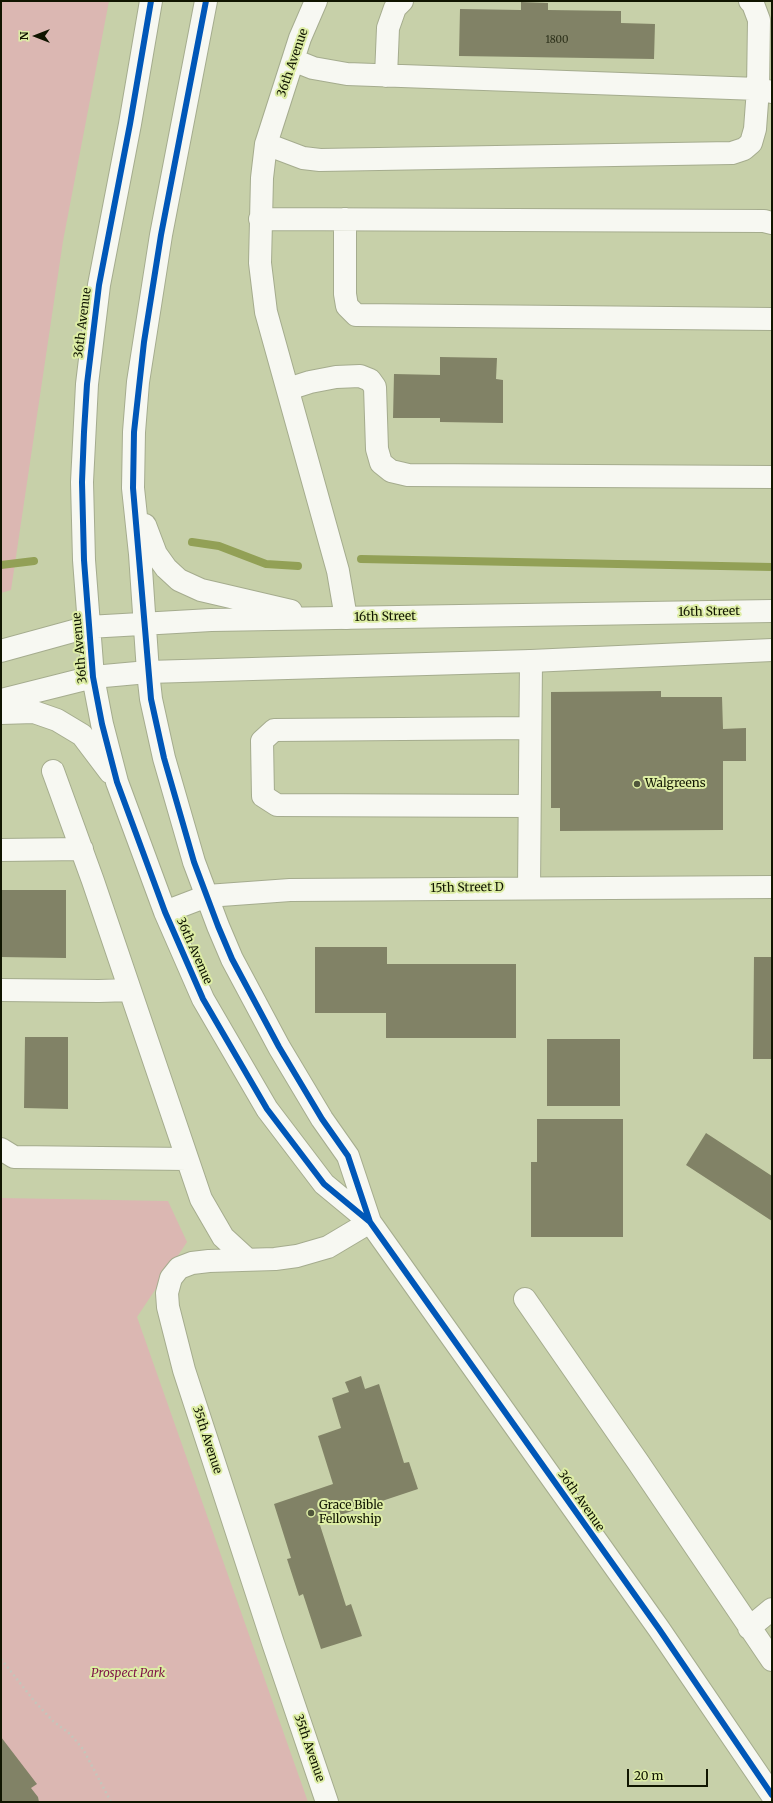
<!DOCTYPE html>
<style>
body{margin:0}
#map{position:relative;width:773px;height:1803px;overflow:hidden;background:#c7d0a9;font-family:Merriweather,serif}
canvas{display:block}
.frame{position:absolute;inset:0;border:2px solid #101500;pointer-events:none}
.north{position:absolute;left:16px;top:16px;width:40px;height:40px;-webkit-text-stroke:3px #ddeda5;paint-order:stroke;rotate:270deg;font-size:11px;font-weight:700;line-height:16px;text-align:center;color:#101500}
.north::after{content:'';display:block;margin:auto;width:14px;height:18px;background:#101500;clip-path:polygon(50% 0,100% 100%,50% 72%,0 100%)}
.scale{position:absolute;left:627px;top:1769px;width:81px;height:18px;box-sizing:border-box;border:2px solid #101500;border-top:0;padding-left:5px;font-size:12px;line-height:14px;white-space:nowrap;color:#101500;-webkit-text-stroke:3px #ddeda5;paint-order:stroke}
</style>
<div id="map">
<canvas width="773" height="1803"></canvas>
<div class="frame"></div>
<div class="north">N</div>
<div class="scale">20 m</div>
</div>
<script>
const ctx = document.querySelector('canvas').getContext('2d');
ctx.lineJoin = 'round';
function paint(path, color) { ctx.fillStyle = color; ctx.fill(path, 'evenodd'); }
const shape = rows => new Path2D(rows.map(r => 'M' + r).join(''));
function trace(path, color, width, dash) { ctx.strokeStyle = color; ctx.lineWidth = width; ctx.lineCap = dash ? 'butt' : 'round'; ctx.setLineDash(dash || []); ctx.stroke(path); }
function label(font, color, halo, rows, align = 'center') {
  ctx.font = font + ' Merriweather,serif'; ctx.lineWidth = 4; ctx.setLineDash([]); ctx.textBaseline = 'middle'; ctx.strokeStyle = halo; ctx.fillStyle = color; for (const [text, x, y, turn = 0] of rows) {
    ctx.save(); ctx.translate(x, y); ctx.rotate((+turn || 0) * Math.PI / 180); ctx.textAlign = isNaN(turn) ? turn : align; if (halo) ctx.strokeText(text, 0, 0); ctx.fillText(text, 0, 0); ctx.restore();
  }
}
const green = shape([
 [1,1,109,1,63,241,11,590,1,593],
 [1,1198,168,1201,187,1242,137,1317,308,1802,1,1802]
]);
const stream = shape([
 [192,542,219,546,266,564,298,566],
 [361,559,772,567],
 [1,565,34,561]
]);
const building = shape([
 [521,2,548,3,548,10,621,11,621,23,655,24,654,59,459,56,460,9,521,10],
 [440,357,497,358,496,379,503,380,503,423,440,422,440,418,393,418,394,374,440,375],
 [661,691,661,697,722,697,723,729,746,728,746,761,723,761,723,830,560,831,560,808,551,808,551,692],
 [1,890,66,890,66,958,1,957],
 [315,947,387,947,387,964,516,964,516,1038,386,1038,386,1013,315,1013],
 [754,957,772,957,772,1059,753,1059],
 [25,1037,68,1037,68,1109,24,1108],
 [547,1039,620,1039,620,1106,547,1106],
 [537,1119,623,1119,623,1237,531,1237,531,1162,537,1162],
 [706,1133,772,1176,772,1221,686,1165],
 [361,1376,365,1389,379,1384,404,1463,409,1462,418,1489,319,1522,346,1606,351,1604,362,1636,321,1649,303,1594,299,1596,287,1559,291,1558,274,1504,333,1484,318,1436,341,1428,332,1398,349,1392,345,1382],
 [1,1737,37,1784,31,1788,38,1797,39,1802,1,1802]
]);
const path = shape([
 [1,1659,35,1702,53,1721,70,1734,83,1749,111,1802]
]);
const minor = shape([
 [316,1,300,38,266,144,262,178,260,263,266,312,338,571,346,618],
 [293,60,313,68,347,74,758,89,772,92],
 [386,76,388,28,395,8,402,1],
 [266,144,303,158,320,160,732,153,744,149,751,143,755,129,758,89,759,20,753,4,750,1],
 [260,219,764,221,772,223],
 [345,219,345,294,347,306,356,315,772,319],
 [288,389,310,382,336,377,360,376,370,380,375,387,377,449,381,463,391,471,408,475,772,477],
 [1,651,88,627],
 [148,672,151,699,164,758,194,862,218,926,232,959,279,1047,322,1119,348,1156,370,1222],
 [1,700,93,677,102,724,117,782,165,912,203,999,267,1109,324,1184,370,1222,659,1629,772,1795],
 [1,713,34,712,57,720,82,735,110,772],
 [53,771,93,881,201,1199,223,1237,247,1259],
 [529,806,277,805,263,796,262,741,274,730,530,728],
 [1,850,82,849],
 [529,888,531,661],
 [165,912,207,896,290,890,772,887],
 [1,990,99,991,130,990],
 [1,1149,14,1157,187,1159],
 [525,1299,638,1462,772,1660],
 [749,1628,772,1609],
 [327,1802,273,1643,184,1370,168,1307,167,1293,171,1278,179,1268,192,1263,209,1261,275,1259,297,1256,328,1247,370,1222]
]);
const major = shape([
 [151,1,130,124,99,285,87,384,82,482,84,560,93,677,148,672,531,661,772,650],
 [145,525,156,554,166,568,179,580,201,590,291,611],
 [88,627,211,620,772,611],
 [148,672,140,554,133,488,134,432,138,382,161,235,206,1]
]);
const cycleway = shape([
 [151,1,130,124,99,285,87,384,84,432,82,482,84,560,93,677,102,724,117,782,165,912,203,999,267,1109,324,1184,370,1222,659,1629,772,1795],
 [206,1,161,235,144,342,134,432,133,488,151,699,164,758,194,862,218,926,232,959,279,1047,322,1119,348,1156,370,1222]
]);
const markers = [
 [637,784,4,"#50563b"],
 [311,1513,4,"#50563b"]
];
const numberNames = [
 ["1800",557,40]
];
const streetNames = [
 ["36th Avenue",293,63,-71],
 ["36th Avenue",83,323,-83],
 ["16th Street",709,612,-1],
 ["16th Street",385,617,-1],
 ["36th Avenue",80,648,-95],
 ["15th Street D",467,888,-1],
 ["36th Avenue",194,951,66],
 ["35th Avenue",207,1440,72],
 ["36th Avenue",581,1501,55],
 ["35th Avenue",309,1748,71]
];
const poiNames = [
 ["Walgreens",645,784],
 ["Grace Bible",319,1506],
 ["Fellowship",319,1520]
];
const parkNames = [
 ["Prospect Park",128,1674]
];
paint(green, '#dbb7b2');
trace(stream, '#92a056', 8);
paint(building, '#818266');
trace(minor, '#a5ac8e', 24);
trace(major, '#a5ac8e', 24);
trace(path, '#c4c6bb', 2.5, [2, 3]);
trace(minor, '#f7f8f2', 22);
trace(major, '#f7f8f2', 22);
trace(cycleway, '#0057b8', 6);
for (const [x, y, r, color] of markers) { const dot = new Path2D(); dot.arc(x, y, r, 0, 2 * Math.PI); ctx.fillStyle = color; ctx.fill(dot); trace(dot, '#ddeda5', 1.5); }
label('10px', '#2c301a', null, numberNames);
label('12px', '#101500', '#ddeda5', streetNames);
label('12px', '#101500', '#ddeda5', poiNames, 'left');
label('italic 12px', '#811748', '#ddeda5', parkNames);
</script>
